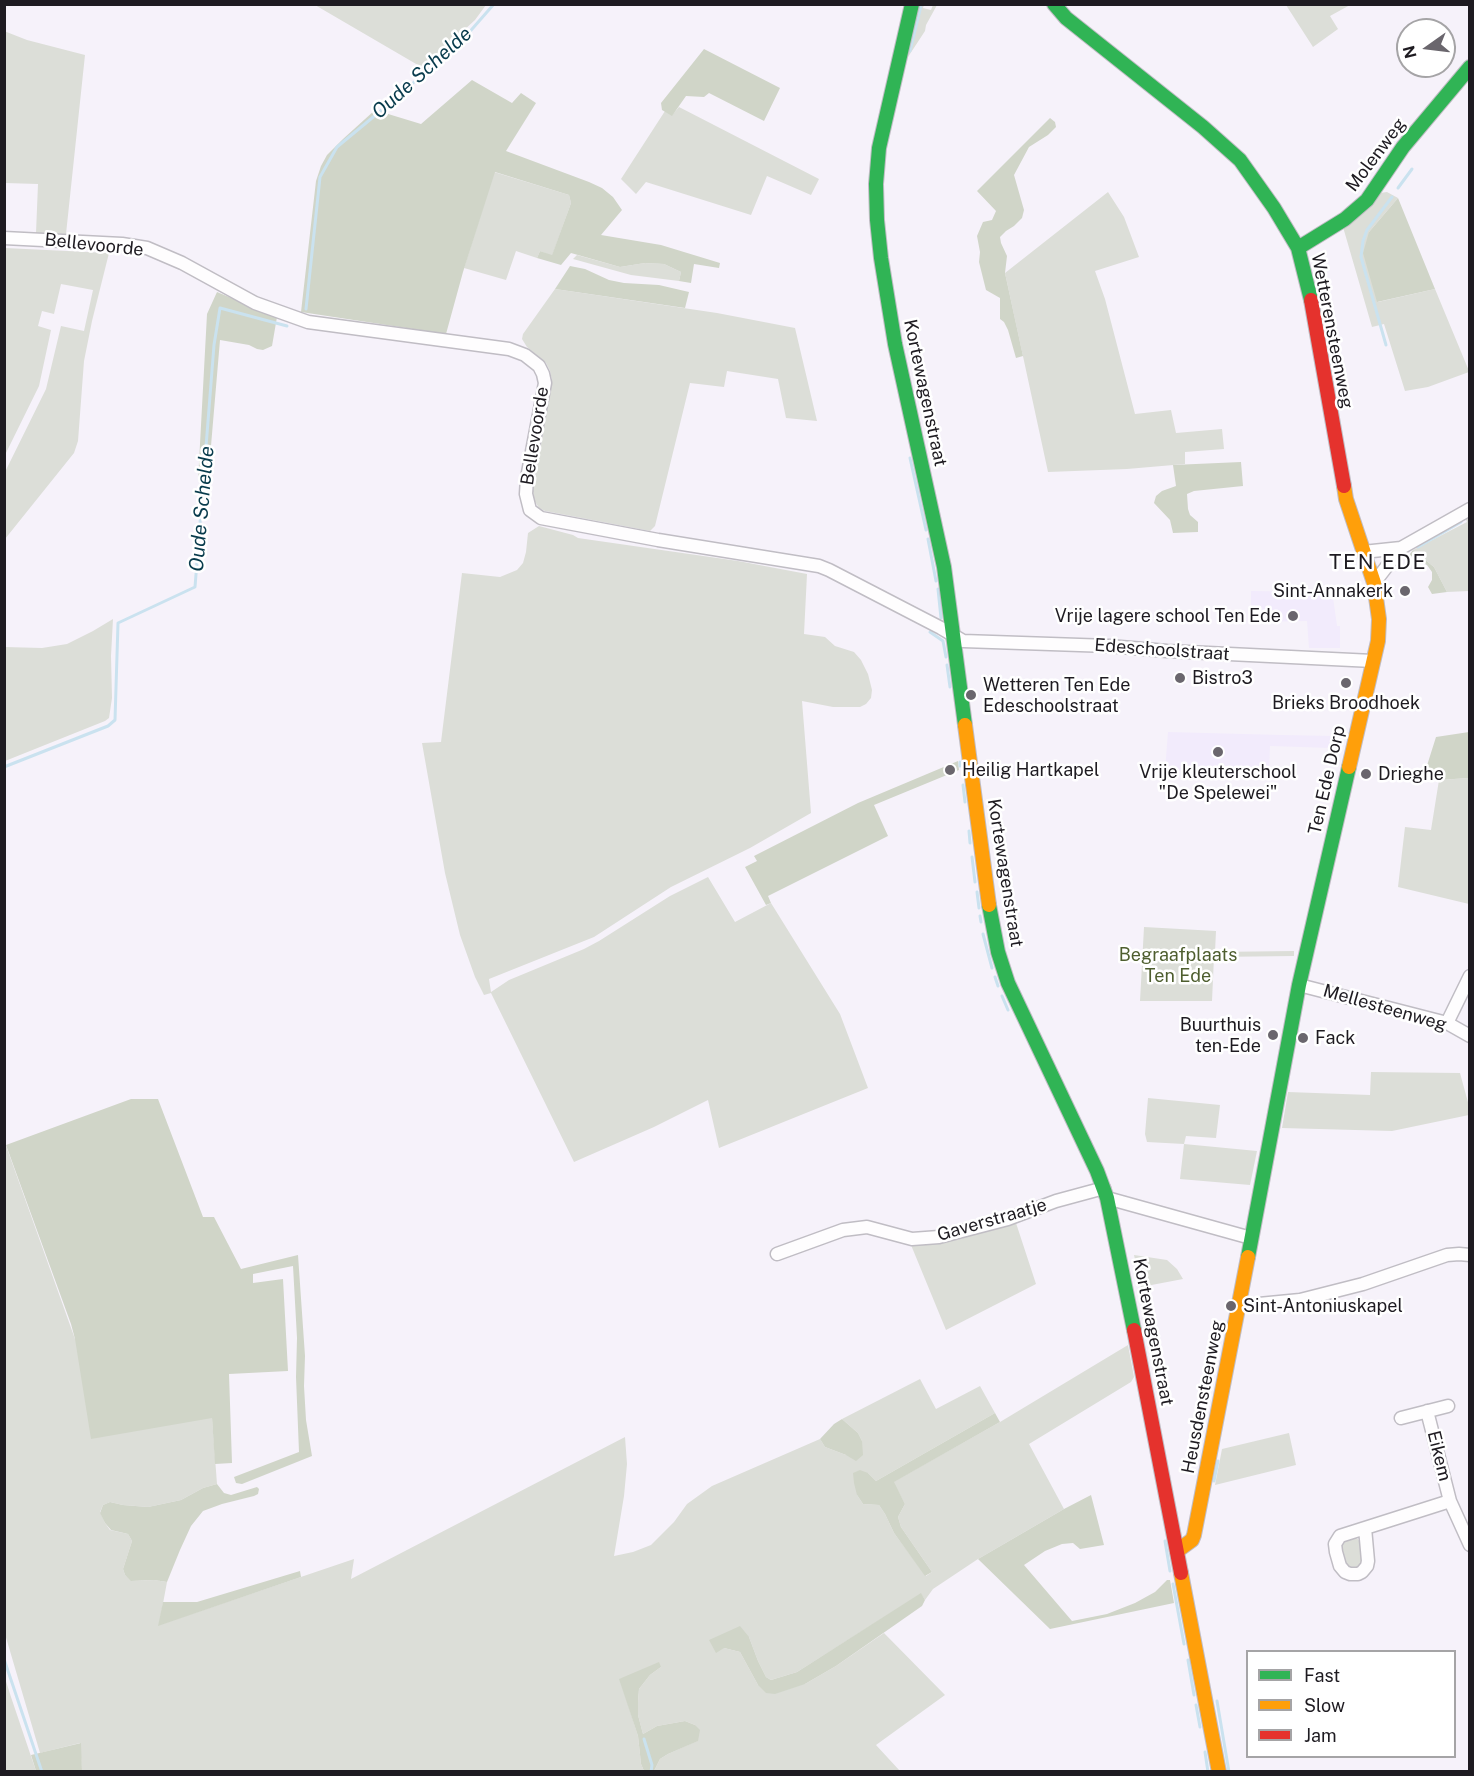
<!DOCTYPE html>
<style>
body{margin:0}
#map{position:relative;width:1474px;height:1776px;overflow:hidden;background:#f6f2fa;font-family:"Public Sans",sans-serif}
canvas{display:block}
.frame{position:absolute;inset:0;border:6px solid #1e1b21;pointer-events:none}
.legend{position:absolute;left:1246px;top:1650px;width:210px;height:108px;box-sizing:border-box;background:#fff;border:2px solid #a5a4a6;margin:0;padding:8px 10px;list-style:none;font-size:18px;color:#1e1b21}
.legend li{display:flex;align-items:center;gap:12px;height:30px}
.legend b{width:30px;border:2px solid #a5a4a6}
.north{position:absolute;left:1396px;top:18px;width:60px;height:60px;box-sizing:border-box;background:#fff;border:2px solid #a5a4a6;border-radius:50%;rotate:256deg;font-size:16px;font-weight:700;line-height:24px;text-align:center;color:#1e1b21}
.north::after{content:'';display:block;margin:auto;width:21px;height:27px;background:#6a666d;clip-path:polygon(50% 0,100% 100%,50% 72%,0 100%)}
</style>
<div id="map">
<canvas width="1474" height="1776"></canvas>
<div class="frame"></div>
<ul class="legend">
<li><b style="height:8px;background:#30b455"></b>Fast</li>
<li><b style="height:8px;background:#ff9f0a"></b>Slow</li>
<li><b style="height:8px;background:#e5322d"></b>Jam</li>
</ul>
<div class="north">N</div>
</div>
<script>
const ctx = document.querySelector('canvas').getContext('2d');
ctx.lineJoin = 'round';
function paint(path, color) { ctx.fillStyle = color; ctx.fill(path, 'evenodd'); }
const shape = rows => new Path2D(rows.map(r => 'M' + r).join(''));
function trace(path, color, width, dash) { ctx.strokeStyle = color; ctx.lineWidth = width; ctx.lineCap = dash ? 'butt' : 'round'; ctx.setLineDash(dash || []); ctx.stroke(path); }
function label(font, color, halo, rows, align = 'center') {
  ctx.font = font + ' "Public Sans",sans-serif'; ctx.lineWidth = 5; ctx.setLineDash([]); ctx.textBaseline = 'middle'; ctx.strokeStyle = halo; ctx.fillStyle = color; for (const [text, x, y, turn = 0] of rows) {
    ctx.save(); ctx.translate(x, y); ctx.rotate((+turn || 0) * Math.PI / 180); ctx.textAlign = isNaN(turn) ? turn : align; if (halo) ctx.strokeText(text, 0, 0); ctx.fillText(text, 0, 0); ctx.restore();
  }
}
const built = shape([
 [1251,591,1325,592,1332,591,1337,626,1340,626,1340,648,1309,648,1307,621,1251,622],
 [1168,732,1281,735,1335,736,1331,748,1270,746,1269,773,1165,770]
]);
const green = shape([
 [315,5,486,5,475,20,423,68],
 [919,5,924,5,923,8,931,10,933,5,937,5,926,25,925,31,908,57],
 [1286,5,1350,5,1330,16,1338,29,1313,47],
 [4,31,27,40,85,55,66,234,36,233,38,184,5,183],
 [679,107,819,179,811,195,767,176,751,215,646,182,636,194,621,179,665,111,672,115],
 [494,172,569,195,571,203,552,256,540,251,537,258,516,251,506,280,464,268],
 [1108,192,1124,217,1139,257,1095,271,1105,299,1135,414,1171,410,1176,433,1222,429,1224,449,1185,452,1185,464,1127,469,1048,472,1005,273],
 [1387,192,1398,198,1369,232,1378,302,1435,289,1469,371,1469,372,1428,387,1405,391,1384,324,1372,327,1343,227,1380,193],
 [5,248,109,253,92,321,84,361,78,441,74,453,5,539,5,472,46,389,61,326,84,331,93,290,61,284,54,314,42,311,38,326,51,330,39,386,5,455],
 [577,255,620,267,645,263,664,264,681,272,679,281,631,275,573,259],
 [555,289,717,313,795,328,817,421,786,418,778,379,727,371,724,387,690,383,655,526,650,531,545,511,539,508,534,500,533,491,552,380,550,371,546,363,527,347,522,339,523,334],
 [1469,516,1469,591,1447,592,1434,567,1413,550,1467,522,1465,517],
 [539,526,573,535,578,538,738,561,807,574,804,634,825,637,835,646,854,652,861,660,868,674,872,690,871,698,866,704,860,707,833,707,802,701,811,813,750,848,671,887,594,937,489,979,491,992,509,980,584,949,599,941,670,896,708,877,735,922,771,903,840,1014,868,1088,719,1148,708,1100,654,1127,574,1162,491,993,484,995,475,977,460,935,445,873,422,743,441,742,462,573,500,577,517,570,523,563,526,552,528,533],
 [113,619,111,656,112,698,109,718,105,721,5,761,5,647,42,648,67,644,93,631],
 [1469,778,1469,904,1398,887,1405,827,1431,830,1439,780],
 [1144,927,1216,931,1215,952,1294,951,1294,956,1214,957,1212,1001,1140,1001],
 [1371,1072,1460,1073,1469,1106,1469,1115,1392,1131,1282,1128,1288,1092,1370,1095],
 [1148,1098,1220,1105,1216,1138,1186,1136,1184,1144,1257,1151,1250,1185,1180,1179,1184,1144,1147,1142,1145,1134],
 [4,1140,75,1339,212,1418,217,1484,203,1488,181,1500,148,1507,123,1505,110,1502,103,1505,100,1512,105,1523,110,1530,128,1534,132,1541,123,1569,125,1575,132,1581,154,1580,167,1582,159,1625,354,1559,351,1579,625,1437,627,1464,624,1496,614,1556,633,1552,651,1545,674,1522,687,1504,712,1486,820,1439,825,1447,846,1455,862,1441,858,1433,842,1419,920,1379,936,1409,980,1386,995,1413,876,1481,868,1473,857,1495,863,1504,879,1505,885,1514,894,1533,926,1576,932,1572,901,1527,898,1517,905,1504,893,1482,1000,1422,1128,1345,1134,1377,1131,1382,1029,1444,1064,1509,978,1559,933,1589,925,1600,921,1594,797,1672,771,1680,766,1677,758,1661,749,1637,724,1648,740,1652,758,1685,805,1684,836,1666,884,1633,945,1695,876,1745,900,1771,654,1771,660,1759,668,1754,697,1741,695,1725,685,1721,657,1726,643,1734,638,1715,638,1702,639,1689,650,1675,661,1667,620,1679,638,1736,641,1764,644,1771,82,1771,80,1743,40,1753,5,1634],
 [1016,1223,1036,1284,946,1330,911,1245,956,1240],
 [1134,1255,1167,1260,1177,1269,1183,1279,1141,1287],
 [1289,1433,1296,1465,1215,1485,1222,1449],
 [1353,1537,1358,1539,1361,1544,1363,1563,1361,1566,1354,1570,1345,1566,1340,1545,1345,1539],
 [4,1675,11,1697,36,1771,5,1771]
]);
const forest = shape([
 [704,49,780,88,764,121,709,93,704,97,686,96,672,116,662,110,661,103],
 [472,80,512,103,521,93,536,103,506,151,589,182,602,188,613,197,622,210,601,235,661,245,720,263,719,268,694,264,691,283,679,281,681,272,664,264,645,263,620,267,571,253,561,265,537,258,540,251,552,255,571,203,569,195,495,172,463,272,446,334,301,312,316,181,321,166,327,155,343,139,375,110,421,124],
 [1050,118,1055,122,1056,127,1048,135,1029,147,1014,175,1024,210,1022,218,1014,226,1006,231,1000,237,1001,243,1007,256,1005,273,1023,356,1016,358,1008,330,1004,322,1000,319,1000,298,986,290,979,262,980,252,977,236,983,222,992,220,996,211,977,191],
 [1398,198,1435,289,1377,302,1363,253,1369,232],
 [570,266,585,269,609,280,624,283,659,285,689,292,685,308,555,289],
 [217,292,277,317,272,346,263,350,257,349,249,345,220,340,208,481,198,481,207,314],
 [1241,462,1243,486,1194,491,1187,494,1188,509,1190,515,1198,522,1198,532,1173,533,1170,520,1154,503,1156,496,1162,491,1176,486,1173,465],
 [1413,550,1434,567,1447,592,1432,594,1428,587,1432,580,1432,572,1427,565,1409,555],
 [1469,732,1469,778,1439,780,1424,775,1436,737],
 [958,761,959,770,874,805,888,836,768,896,771,903,766,905,745,867,757,861,754,856,858,803],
 [131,1099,158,1099,203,1217,214,1217,241,1269,298,1255,305,1356,304,1386,306,1420,312,1456,242,1484,236,1483,234,1477,299,1452,296,1377,297,1338,293,1266,253,1274,253,1283,283,1279,288,1371,229,1374,232,1463,215,1464,212,1418,91,1439,75,1339,71,1324,6,1145],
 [995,1413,1000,1422,894,1482,905,1504,898,1517,901,1527,932,1572,925,1576,894,1533,885,1514,879,1505,863,1504,857,1495,854,1483,853,1473,860,1470,868,1473,876,1481],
 [842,1419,858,1433,862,1441,863,1455,856,1461,846,1455,825,1447,820,1439,834,1424],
 [217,1484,224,1493,231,1495,257,1487,259,1489,258,1494,254,1496,222,1504,203,1511,191,1526,180,1550,167,1582,154,1580,131,1581,125,1575,123,1569,132,1541,128,1534,111,1530,105,1523,100,1513,103,1505,110,1502,123,1505,148,1507,181,1500,203,1488],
 [1091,1495,1104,1545,1080,1549,1073,1543,1062,1544,1045,1551,1024,1565,1072,1621,1107,1614,1135,1603,1155,1592,1167,1580,1170,1580,1174,1603,1050,1629,978,1559,1064,1509],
 [300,1571,301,1577,158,1626,163,1602,197,1602],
 [921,1593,925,1600,922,1606,836,1666,805,1684,775,1694,766,1693,758,1685,740,1652,724,1648,716,1653,709,1640,740,1626,749,1637,758,1661,766,1677,771,1680,797,1672],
 [659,1662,661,1667,650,1675,639,1689,638,1702,638,1715,643,1734,657,1726,685,1721,695,1725,700,1730,698,1741,668,1754,660,1759,654,1771,644,1771,641,1764,638,1736,619,1679],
 [81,1743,82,1771,36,1771,31,1755]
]);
const stream = shape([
 [910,51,921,6],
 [1398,188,1412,169],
 [306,309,320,177,337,147,395,99,466,36,494,4],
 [1386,345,1361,257,1363,241,1367,230,1392,197],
 [910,458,926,530],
 [928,539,936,581],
 [1418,547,1461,522],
 [938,589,941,618],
 [930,632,943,641,946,657],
 [947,665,950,687],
 [960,762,960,766],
 [4,767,108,726,115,720,118,623,195,587,214,345,220,308,287,326],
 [963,785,965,802],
 [969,831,970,843],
 [972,857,975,882],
 [977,892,979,908],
 [980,916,981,922],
 [983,934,992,968],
 [995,977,998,986],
 [1002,996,1008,1010],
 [1214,1481,1218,1461],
 [1165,1541,1170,1571],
 [1173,1584,1184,1644],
 [4,1659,42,1772],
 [1188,1660,1194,1695],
 [1217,1701,1229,1772],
 [1196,1705,1200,1727],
 [644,1739,652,1765,651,1772],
 [1205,1752,1208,1772]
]);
const street = shape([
 [4,238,122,244,147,248,182,263,255,303,308,322,509,349,525,355,539,366,543,374,545,383,527,478,526,494,530,510,541,518,658,540,819,566,829,570,941,628,963,641,1109,646,1167,651,1373,661],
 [1363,552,1401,548],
 [1374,583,1401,548,1470,509],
 [1299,985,1447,1023,1470,1036],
 [1447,1023,1470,976],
 [1107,1198,1251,1238],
 [777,1254,843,1230,867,1227,912,1239,939,1237,1008,1219,1056,1201,1104,1188],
 [1238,1306,1300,1300,1363,1284,1447,1255,1459,1254,1470,1255],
 [1427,1411,1450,1501,1470,1545],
 [1401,1418,1448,1406],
 [1365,1528,1368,1561,1367,1566,1362,1572,1358,1574,1350,1574,1345,1572,1340,1566,1336,1552,1335,1544,1340,1536,1450,1501]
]);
const fast = shape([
 [912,4,879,148,876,184,877,220,881,258,895,344,944,567,965,725],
 [1054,4,1066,18,1203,127,1240,160,1274,208,1298,248,1311,300],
 [1298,248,1345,219,1367,200,1403,147,1470,67],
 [989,905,998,952,1008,983,1097,1171,1107,1198,1134,1330],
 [1248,1257,1299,985,1349,767]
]);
const slow = shape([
 [1344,486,1346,499,1374,583,1379,619,1378,641,1349,767],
 [965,725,989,905],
 [1177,1551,1192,1540,1194,1535,1248,1257],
 [1181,1573,1219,1772]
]);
const jam = shape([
 [1311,300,1344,486],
 [1134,1330,1181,1573]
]);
const markers = [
 [1405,591,6,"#6a666d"],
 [1293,616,6,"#6a666d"],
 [1180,678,6,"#6a666d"],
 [1346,683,6,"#6a666d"],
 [971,695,6,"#6a666d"],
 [1218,752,6,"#6a666d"],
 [950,770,6,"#6a666d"],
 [1366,774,6,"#6a666d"],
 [1273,1035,6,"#6a666d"],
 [1303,1038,6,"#6a666d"],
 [1231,1306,6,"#6a666d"]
];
const streetNames = [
 ["Molenweg",1376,155,-53],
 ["Bellevoorde",94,245,6],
 ["Wetterensteenweg",1332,331,79],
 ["Kortewagenstraat",925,393,78],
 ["Bellevoorde",535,436,-81],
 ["Edeschoolstraat",1162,650,4],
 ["Ten Ede Dorp",1327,780,-77],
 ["Kortewagenstraat",1005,873,81],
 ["Mellesteenweg",1385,1008,16],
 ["Gaverstraatje",992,1220,-16],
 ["Kortewagenstraat",1153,1332,79],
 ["Heusdensteenweg",1203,1397,-79],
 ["Eikem",1439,1456,76]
];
const poiNames = [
 ["Sint-Annakerk",1393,591,"right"],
 ["Vrije lagere school Ten Ede",1281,616,"right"],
 ["Bistro3",1192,678],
 ["Wetteren Ten Ede",983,685],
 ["Edeschoolstraat",983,706],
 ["Brieks Broodhoek",1346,703,"center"],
 ["Heilig Hartkapel",962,770],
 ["Vrije kleuterschool",1218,772,"center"],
 ["\"De Spelewei\"",1218,793,"center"],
 ["Drieghe",1378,774],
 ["Buurthuis",1261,1025,"right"],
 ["ten-Ede",1261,1046,"right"],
 ["Fack",1315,1038],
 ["Sint-Antoniuskapel",1243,1306]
];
const parkNames = [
 ["Begraafplaats",1178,955],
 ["Ten Ede",1178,976]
];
const waterNames = [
 ["Oude Schelde",422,73,-42],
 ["Oude Schelde",202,509,-85]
];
const quarterNames = [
 ["TEN EDE",1378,563]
];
paint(built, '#f2ebfc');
paint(green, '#dcded8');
paint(forest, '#d0d5c8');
trace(stream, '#cae2ef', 3);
trace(street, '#c0bdc4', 15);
trace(fast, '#c0bdc4', 16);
trace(slow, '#c0bdc4', 16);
trace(jam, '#c0bdc4', 16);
trace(street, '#fefdfe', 12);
trace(fast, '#30b455', 14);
trace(slow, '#ff9f0a', 14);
trace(jam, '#e5322d', 14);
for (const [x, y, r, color] of markers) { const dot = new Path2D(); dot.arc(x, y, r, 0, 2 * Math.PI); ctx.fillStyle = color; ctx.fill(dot); trace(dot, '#fff', 2); }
label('18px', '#1e1b21', '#fff', streetNames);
label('18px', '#1e1b21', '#fff', poiNames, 'left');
label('18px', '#4e5e2f', '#fff', parkNames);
label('italic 20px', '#083b4c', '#fff', waterNames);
ctx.letterSpacing = '1.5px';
label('21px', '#1e1b21', '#fff', quarterNames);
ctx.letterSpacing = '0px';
</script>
